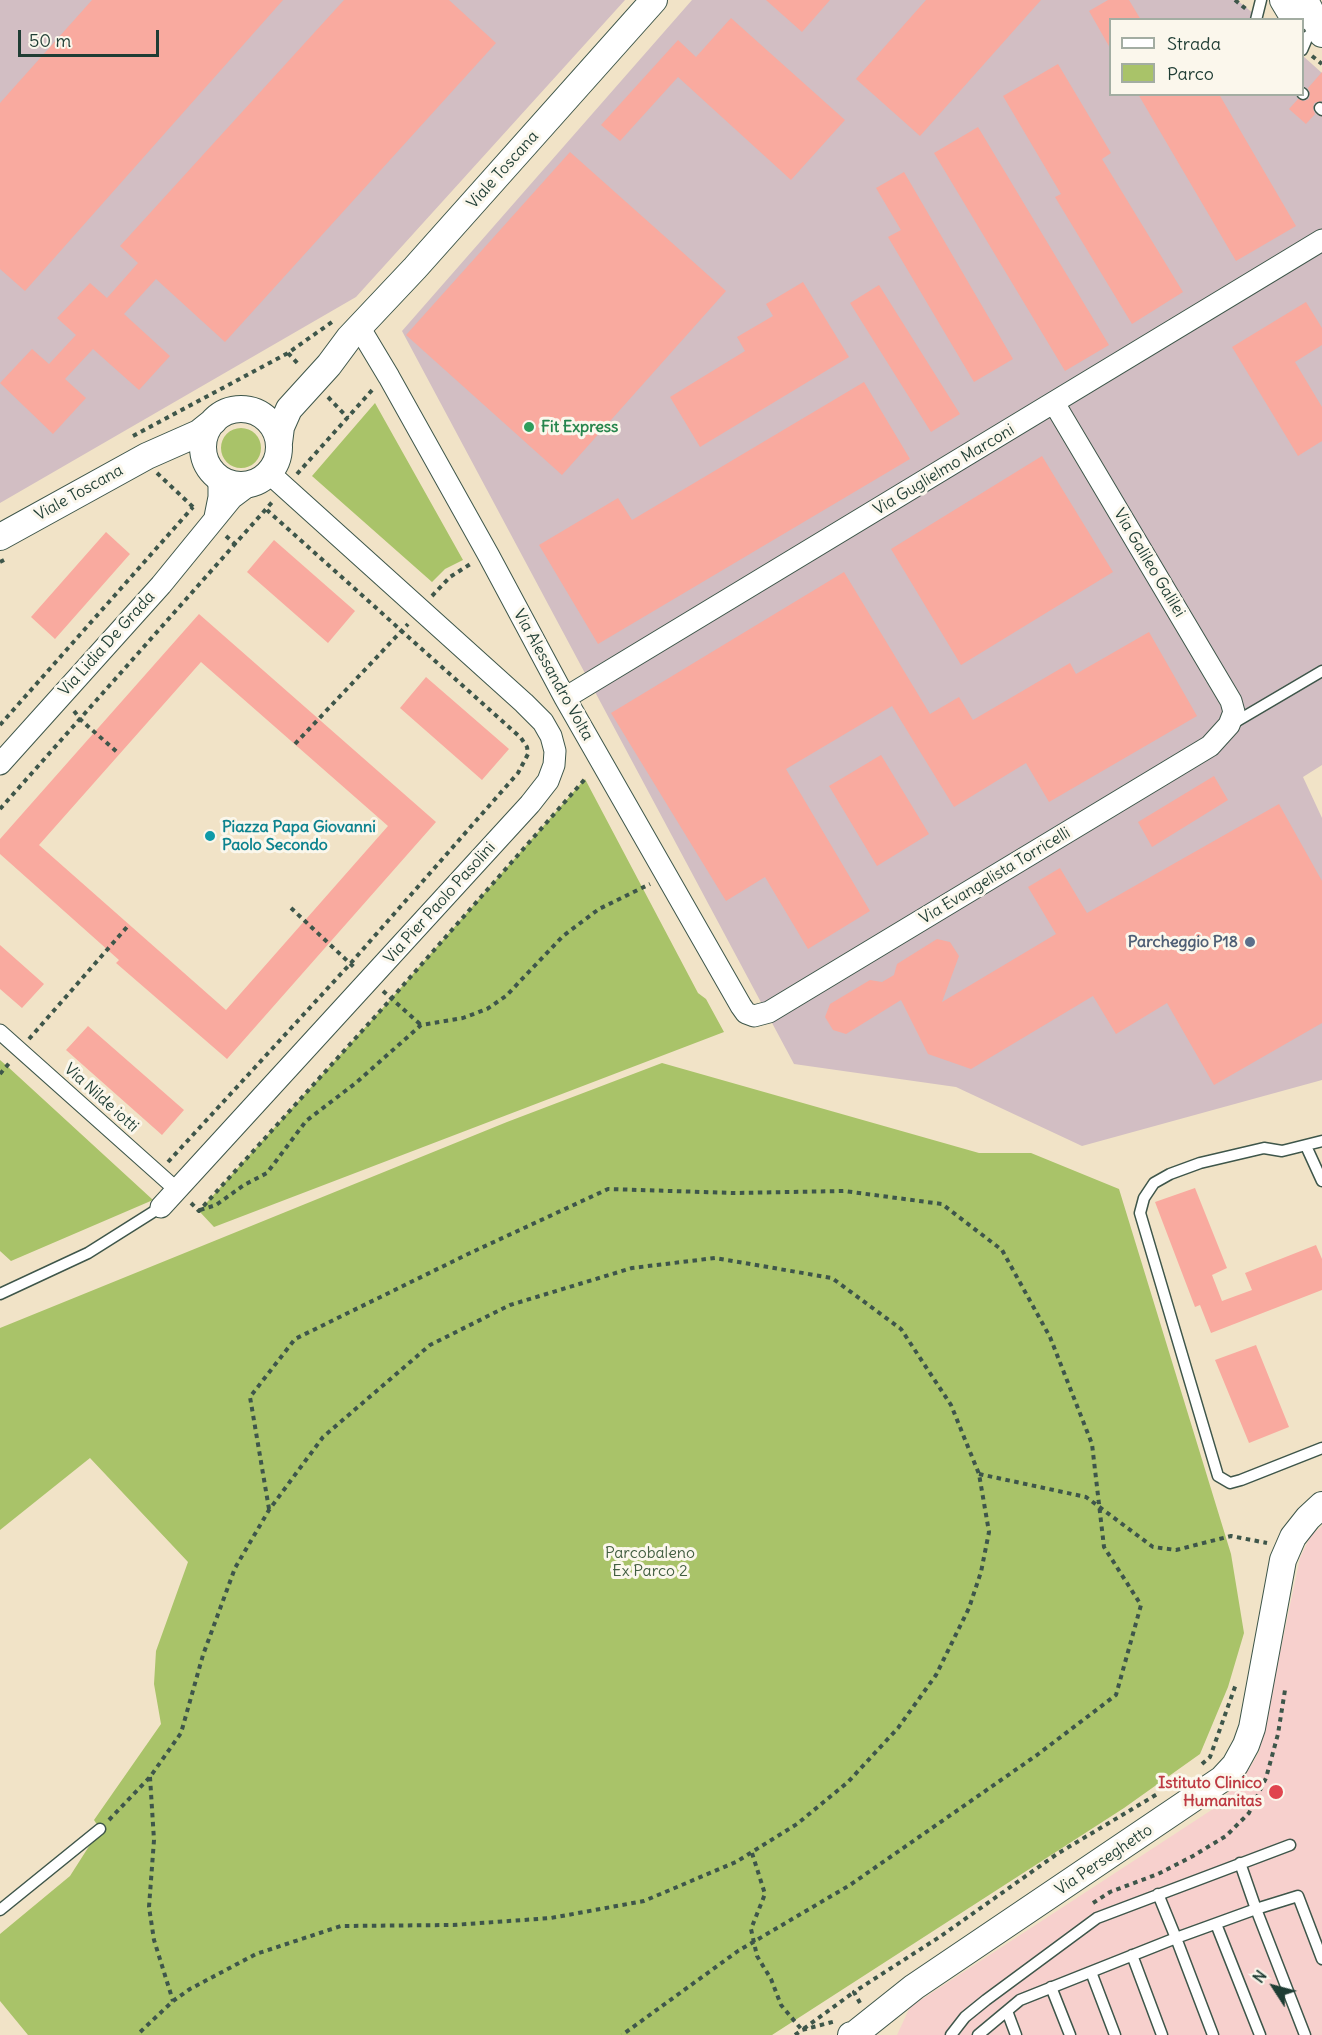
<!DOCTYPE html>
<style>
body{margin:0}
#map{position:relative;width:1322px;height:2035px;overflow:hidden;background:#f1e3c7;font-family:Delius,sans-serif}
canvas{display:block}
.legend{position:absolute;left:1109px;top:18px;width:195px;height:78px;box-sizing:border-box;background:#fbf7ec;border:2px solid #a3ada2;margin:0;padding:8px 10px;list-style:none;font-size:18px;color:#1f3d34}
.legend li{display:flex;align-items:center;gap:12px;height:30px}
.legend b{width:30px;border:2px solid #a3ada2}
.north{position:absolute;left:1244px;top:1957px;width:60px;height:60px;-webkit-text-stroke:4px #fbf7ec;paint-order:stroke;rotate:306deg;font-size:16px;font-weight:700;line-height:24px;text-align:center;color:#1f3d34}
.north::after{content:'';display:block;margin:auto;width:21px;height:27px;background:#1f3d34;clip-path:polygon(50% 0,100% 100%,50% 72%,0 100%)}
.scale{position:absolute;left:18px;top:30px;width:141px;height:27px;box-sizing:border-box;border:3px solid #1f3d34;border-top:0;padding-left:8px;font-size:18px;line-height:21px;white-space:nowrap;color:#1f3d34;-webkit-text-stroke:4px #fbf7ec;paint-order:stroke}
</style>
<div id="map">
<canvas width="1322" height="2035"></canvas>
<ul class="legend">
<li><b style="height:8px;background:#fff"></b>Strada</li>
<li><b style="height:16px;background:#a9c369"></b>Parco</li>
</ul>
<div class="north">N</div>
<div class="scale">50 m</div>
</div>
<script>
const ctx = document.querySelector('canvas').getContext('2d');
ctx.lineJoin = 'round';
function paint(path, color) { ctx.fillStyle = color; ctx.fill(path, 'evenodd'); }
const shape = rows => new Path2D(rows.map(r => 'M' + r).join(''));
function trace(path, color, width, dash) { ctx.strokeStyle = color; ctx.lineWidth = width; ctx.lineCap = dash ? 'butt' : 'round'; ctx.setLineDash(dash || []); ctx.stroke(path); }
function label(font, color, halo, rows, align = 'center') {
  ctx.font = font + ' Delius,sans-serif'; ctx.lineWidth = 6; ctx.setLineDash([]); ctx.textBaseline = 'middle'; ctx.strokeStyle = halo; ctx.fillStyle = color; for (const [text, x, y, turn = 0] of rows) {
    ctx.save(); ctx.translate(x, y); ctx.rotate((+turn || 0) * Math.PI / 180); ctx.textAlign = isNaN(turn) ? turn : align; if (halo) ctx.strokeText(text, 0, 0); ctx.fillText(text, 0, 0); ctx.restore();
  }
}
const built = shape([
 [1322,1526,1322,2035,897,2035,910,2007,1213,1809,1246,1774,1259,1752,1300,1558,1311,1535]
]);
const industrial = shape([
 [0,0,625,0,356,297,0,503],
 [692,0,1237,0,1260,19,1110,20,1110,94,1302,94,1303,56,1322,73,1322,765,1303,777,1322,818,1322,1080,1082,1146,956,1087,794,1064,402,331]
]);
const green = shape([
 [375,403,463,560,445,569,432,582,312,476],
 '221 448a20 20 0 1 1 40 0a20 20 0 1 1-40 0Z',
 [585,779,698,993,706,999,724,1032,214,1227,199,1211,391,999],
 [0,1060,7,1066,153,1200,11,1261,0,1251],
 [662,1063,979,1153,1031,1153,1119,1189,1231,1554,1244,1633,1228,1687,1200,1754,1124,1808,772,2035,28,2035,0,2001,0,1934,70,1876,100,1829,94,1820,161,1724,154,1684,156,1651,188,1562,90,1458,0,1530,0,1328,507,1122]
]);
const building = shape([
 [92,0,283,0,25,291,0,269,0,103],
 [344,0,449,0,496,43,225,342,156,279,124,314,170,356,139,390,93,349,65,379,86,398,53,434,0,383,32,349,49,364,76,335,57,318,90,283,107,298,138,263,120,246],
 [766,0,830,0,802,32],
 [926,0,1041,0,920,136,856,79],
 [1108,0,1129,0,1141,20,1110,20,1110,48,1089,11],
 [731,18,845,120,791,180,678,77,620,141,601,125,678,40,696,57],
 [1058,64,1111,153,1102,159,1183,292,1132,324,1055,197,1061,194,1003,96],
 [1322,72,1322,101,1314,103,1313,109,1315,114,1306,124,1289,109,1298,99,1304,101,1309,99,1310,93,1308,88],
 [1138,94,1219,94,1296,226,1236,261],
 [978,127,1109,345,1065,371,934,153],
 [570,152,726,291,562,475,406,335],
 [904,172,1013,359,974,382,888,237,901,230,876,188],
 [803,282,849,357,700,447,670,397,745,351,737,337,773,316,766,304],
 [879,285,960,414,931,432,850,303],
 [1306,302,1322,328,1322,345,1295,362,1322,407,1322,441,1298,456,1232,347],
 [864,382,910,459,598,644,539,545,618,498,632,520],
 [1042,456,1113,572,961,665,891,549],
 [106,532,130,554,55,639,31,617],
 [274,540,355,611,328,643,247,572],
 [844,572,930,714,959,697,973,720,1070,663,1076,674,1149,632,1197,716,1049,802,1026,763,954,807,892,706,786,769,870,911,808,949,765,877,726,901,611,713],
 [199,614,436,822,227,1059,116,963,119,960,0,854,0,839],
 [201,662,388,826,226,1010,39,845],
 [426,677,509,749,482,780,400,708],
 [881,755,929,834,877,866,829,786],
 [1214,776,1228,800,1152,847,1138,822],
 [1279,804,1322,881,1322,1023,1214,1085,1167,1003,1116,1034,1093,996,971,1069,928,1054,901,1000,846,1034,833,1030,825,1017,830,1004,870,980,882,982,894,975,897,964,937,939,950,942,959,956,942,1002,1056,934,1028,887,1060,868,1087,913],
 [0,945,44,984,22,1008,0,989],
 [88,1026,184,1110,162,1135,66,1050],
 [1195,1188,1227,1268,1212,1275,1222,1301,1252,1290,1245,1273,1316,1245,1322,1259,1322,1290,1211,1333,1200,1305,1195,1307,1155,1202],
 [1256,1345,1289,1427,1249,1443,1215,1360]
]);
const path = shape([
 [1235,0,1246,9],
 [1312,56,1322,64],
 [288,353,300,366],
 [328,397,348,418],
 [133,436,288,353,332,322],
 [157,473,193,507],
 [297,474,374,388],
 [226,536,236,545],
 [0,562,8,558],
 [432,596,450,577,472,563],
 [74,711,81,720,118,753],
 [0,725,193,507],
 [295,744,408,624],
 [0,809,274,500],
 [291,908,356,969],
 [383,991,421,1025],
 [29,1039,127,927],
 [0,1074,11,1061],
 [168,1162,350,964,518,773,528,754,527,747,521,738,267,510],
 [191,1203,199,1211,391,999,585,779],
 [200,1210,216,1205,244,1185,267,1173,306,1121,357,1082,421,1025,463,1018,487,1009,506,996,563,936,599,909,650,884],
 [979,1474,1086,1497,1153,1547,1176,1550,1231,1536,1267,1543],
 [269,1509,250,1397,295,1339,468,1254,608,1189,734,1193,844,1191,942,1204,1002,1250,1050,1337,1092,1444,1104,1547,1141,1605,1116,1695,1037,1755,850,1885,738,1951,622,2035],
 [1202,1764,1210,1757,1236,1684],
 [150,1777,154,1840,149,1907,154,1940,173,2001],
 [109,1820,150,1777,181,1733,203,1655,235,1568,269,1510,323,1437,430,1345,510,1305,632,1268,715,1258,832,1278,901,1329,951,1405,979,1474,989,1532,981,1572,969,1608,936,1675,898,1728,848,1782,797,1824,736,1862,644,1901,551,1918,453,1925,341,1926,256,1954,190,1989,173,2001,137,2035],
 [752,1853,765,1894,751,1929,757,1956,771,1979,781,2005,802,2030,854,1992],
 [1093,1903,1110,1892,1158,1874,1193,1856,1226,1836,1249,1813,1266,1778,1278,1734,1285,1690],
 [860,2003,854,1992,941,1936,1057,1854,1159,1793],
 [795,2035,802,2030,836,2021]
]);
const service = shape([
 [1256,20,1261,0],
 [1302,50,1308,36],
 [1302,93,1303,94],
 [1320,108,1322,110],
 [1232,724,1322,671],
 [1322,1141,1282,1151,1264,1148,1200,1163,1170,1174,1154,1183,1144,1198,1140,1213,1218,1476,1230,1483,1241,1480,1322,1448],
 [1306,1146,1322,1181],
 [0,1294,88,1253,161,1207],
 [1240,1863,1256,1909,1298,1896,1322,1959],
 [0,1910,100,1829],
 [1216,1924,1260,2035],
 [1132,1955,1162,2035],
 [1091,1972,1115,2035],
 [1051,1987,1070,2035],
 [1007,2011,1016,2035],
 [951,2035,965,2017,986,2000,1097,1918,1290,1845],
 [978,2035,1020,2000,1176,1938,1158,1894],
 [1213,2035,1176,1938,1256,1909,1305,2035]
]);
const pedestrian = shape([
 [0,1032,177,1190]
]);
const minor = shape([
 [357,330,365,337,389,377,489,556,565,698,741,1006,746,1013,754,1016,769,1012,1210,746,1229,725,1234,712,1231,701,1054,403],
 [215,517,219,497,219,478],
 [565,698,1322,240],
 [0,764,161,585,232,498,252,483],
 [161,1207,530,804,548,781,554,765,555,751,551,736,543,722,524,703,269,473]
]);
const tertiary = shape([
 [1283,0,1295,20],
 [1305,0,1322,34],
 '203 447a38 38 0 1 1 76 0a38 38 0 1 1-76 0Z',
 [279,443,281,427,289,409,329,365,349,338,415,268,654,0],
 [0,537,147,456,199,433,214,421],
 [851,2035,855,2034,914,1987,1222,1779,1235,1765,1246,1745,1252,1728,1283,1560,1293,1537,1308,1518,1322,1505]
]);
const markers = [
 [529,427,6,"#2e9e5b"],
 [210,836,6,"#0f9aa8"],
 [1250,942,6,"#5c6f8a"],
 [1276,1792,8,"#e0444e"]
];
const streetNames = [
 ["Viale Toscana",503,170,-48],
 ["Via Guglielmo Marconi",944,470,-31],
 ["Viale Toscana",79,493,-29],
 ["Via Galileo Galilei",1149,563,59],
 ["Via Lidia De Grada",107,644,-48],
 ["Via Alessandro Volta",553,675,61],
 ["Via Evangelista Torricelli",995,876,-31],
 ["Via Pier Paolo Pasolini",440,903,-48],
 ["Via Nilde iotti",101,1098,42],
 ["Via Perseghetto",1104,1860,-34]
];
const leisureNames = [
 ["Fit Express",541,427]
];
const cultureNames = [
 ["Piazza Papa Giovanni",222,827],
 ["Paolo Secondo",222,845]
];
const serviceNames = [
 ["Parcheggio P18",1238,942]
];
const parkNames = [
 ["Parcobaleno",650,1553],
 ["Ex Parco 2",650,1571]
];
const healthNames = [
 ["Istituto Clinico",1262,1783],
 ["Humanitas",1262,1801]
];
paint(built, '#f7d0cd');
paint(industrial, '#d2bec3');
paint(green, '#a9c369');
paint(building, '#f9aa9f');
trace(service, '#3e564a', 13);
trace(pedestrian, '#3e564a', 17);
trace(minor, '#3e564a', 23);
trace(tertiary, '#3e564a', 28);
trace(path, '#3e564a', 4, [4.5, 4.5]);
trace(service, '#fff', 10);
trace(pedestrian, '#fff', 15);
trace(minor, '#fff', 21);
trace(tertiary, '#fff', 26);
for (const [x, y, r, color] of markers) { const dot = new Path2D(); dot.arc(x, y, r, 0, 2 * Math.PI); ctx.fillStyle = color; ctx.fill(dot); trace(dot, '#fbf7ec', 2); }
label('16px', '#1f3d34', '#fbf7ec', streetNames);
label('bold 16px', '#27864d', '#fbf7ec', leisureNames, 'left');
label('bold 16px', '#0d838f', '#fbf7ec', cultureNames, 'left');
label('bold 16px', '#4e5e75', '#fbf7ec', serviceNames, 'right');
label('16px', '#425e41', '#fbf7ec', parkNames);
label('bold 16px', '#be3a42', '#fbf7ec', healthNames, 'right');
</script>
